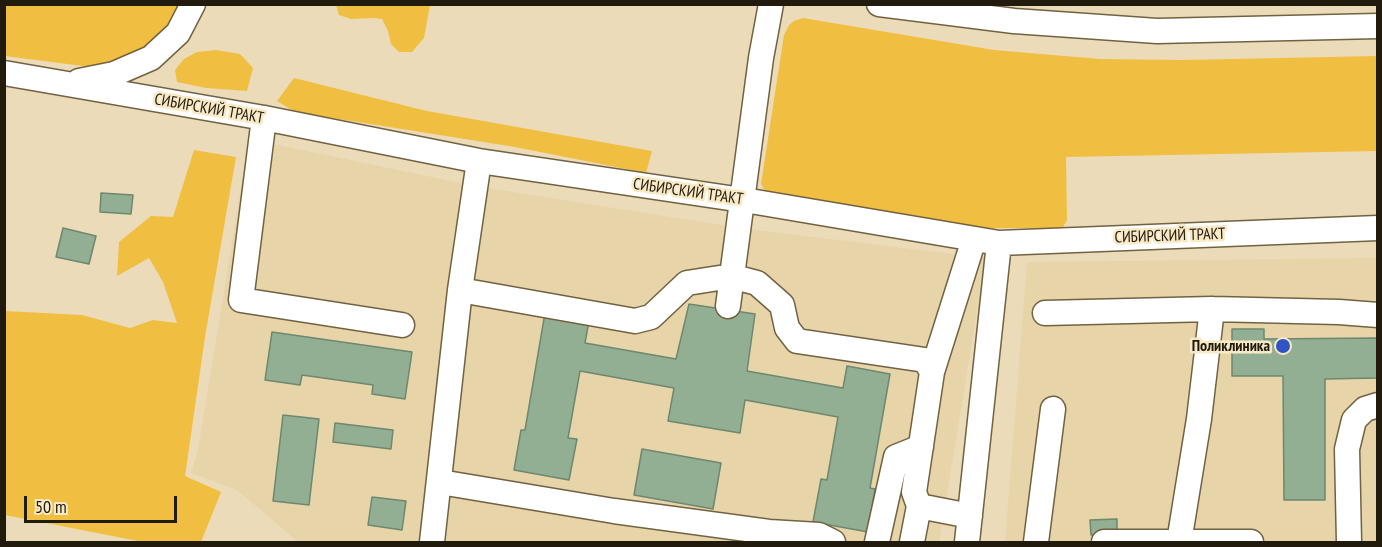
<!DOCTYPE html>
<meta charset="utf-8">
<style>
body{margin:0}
#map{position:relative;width:1382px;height:547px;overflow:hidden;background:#ecdbb8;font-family:"PT Sans Narrow",sans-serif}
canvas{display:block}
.frame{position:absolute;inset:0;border:6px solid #211b0e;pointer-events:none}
.scale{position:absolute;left:24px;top:496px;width:153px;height:27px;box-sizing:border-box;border:3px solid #211b0e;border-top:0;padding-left:8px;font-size:18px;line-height:21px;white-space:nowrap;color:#211b0e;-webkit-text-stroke:4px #f9e9c5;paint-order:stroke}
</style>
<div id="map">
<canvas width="1382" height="547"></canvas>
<div class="frame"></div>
<div class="scale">50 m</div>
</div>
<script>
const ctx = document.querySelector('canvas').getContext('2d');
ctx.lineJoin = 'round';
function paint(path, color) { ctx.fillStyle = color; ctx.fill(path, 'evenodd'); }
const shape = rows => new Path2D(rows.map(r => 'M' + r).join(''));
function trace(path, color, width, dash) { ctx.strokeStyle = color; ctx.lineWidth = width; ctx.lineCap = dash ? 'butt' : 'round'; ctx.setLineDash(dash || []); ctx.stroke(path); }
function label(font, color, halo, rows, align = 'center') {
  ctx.font = font + ' "PT Sans Narrow",sans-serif'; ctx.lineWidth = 5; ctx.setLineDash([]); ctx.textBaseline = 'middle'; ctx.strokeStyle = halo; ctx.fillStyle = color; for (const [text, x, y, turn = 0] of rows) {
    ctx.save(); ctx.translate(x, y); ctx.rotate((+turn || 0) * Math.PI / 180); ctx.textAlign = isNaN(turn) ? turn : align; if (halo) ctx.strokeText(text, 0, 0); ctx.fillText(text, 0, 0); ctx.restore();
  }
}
const built = shape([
 [249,139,475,186,740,228,986,258,939,542,298,542,237,490,191,473,198,450],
 [1377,258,1377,542,1005,542,1027,262]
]);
const green = shape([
 [4,5,181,5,156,46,106,69,5,56],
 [336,5,430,5,424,38,412,52,399,52,391,44,388,31,382,19,373,18,351,19,339,15],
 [803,18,994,50,1100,59,1183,60,1377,56,1377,151,1066,157,1067,220,1063,227,1058,228,985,228,795,199,765,191,761,184,784,35,789,25,794,21],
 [216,50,240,54,253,68,247,91,206,88,177,82,175,70,184,59,197,52],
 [294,78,427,111,652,151,646,173,515,147,295,112,277,101],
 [194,150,236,157,205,337,185,476,221,492,201,542,143,542,5,515,5,311,82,315,130,328,153,320,177,323,163,282,149,258,117,276,119,242,151,216,173,217]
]);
const building = shape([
 [101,193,133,195,131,214,100,212,101,193],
 [63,228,96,236,89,264,56,257,63,228],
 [689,304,755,314,747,371,843,388,847,366,890,374,870,488,875,489,868,532,813,522,821,479,827,480,838,417,745,400,740,433,668,421,674,388,580,371,568,438,577,439,569,480,514,470,521,430,525,430,545,313,589,321,585,343,676,359,689,304],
 [1232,329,1264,329,1264,339,1378,338,1378,378,1325,379,1325,500,1284,500,1283,376,1232,376,1232,329],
 [272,332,412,352,405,399,372,394,373,385,302,375,300,385,265,380,272,332],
 [283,415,319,419,309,505,273,501,283,415],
 [335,423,393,430,391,449,333,442,335,423],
 [642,449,721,463,713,509,634,495,642,449],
 [372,497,406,501,402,530,368,525,372,497],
 [1117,519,1117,535,1091,535,1090,520,1117,519]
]);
const minor = shape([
 [879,4,1014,21,1157,31,1378,26],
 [4,73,264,118,479,161,756,202,999,243,1378,228],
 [79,81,114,74,151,58,178,33,193,4],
 [264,118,241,300,402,325],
 [460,290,635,321,651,317,687,283,719,278,742,279,757,283,782,305,787,328,797,341,925,360,932,372,914,492,919,506,970,516],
 [728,306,761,58,771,4],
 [1045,313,1212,309,1339,312,1378,315],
 [932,372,974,239],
 [440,482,614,511,769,532,819,535,833,542],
 [432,542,460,290,479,161],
 [877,542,896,457,921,447],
 [912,542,919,506],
 [967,542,999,243],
 [1036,542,1053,409],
 [1104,542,1154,542],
 [1154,542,1251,542],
 [1179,542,1199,419,1212,309],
 [1349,542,1347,449,1354,420,1365,409,1378,405]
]);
const markers = [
 [1283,346,8,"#3154c5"]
];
const streetNames = [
 ["СИБИРСКИЙ ТРАКТ",209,109,10],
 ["СИБИРСКИЙ ТРАКТ",688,192,8],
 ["СИБИРСКИЙ ТРАКТ",1170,236,-2]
];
const poiNames = [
 ["Поликлиника",1270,346]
];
paint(built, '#e7d4a9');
paint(green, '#f0bf41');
paint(building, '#92af93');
trace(building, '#6d886e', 1.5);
trace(minor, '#716242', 27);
trace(minor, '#fff', 24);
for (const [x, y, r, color] of markers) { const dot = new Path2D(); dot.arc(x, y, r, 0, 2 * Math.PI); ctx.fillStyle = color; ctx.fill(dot); trace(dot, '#f9e9c5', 2); }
label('16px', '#211b0e', '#f9e9c5', streetNames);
label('bold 16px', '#211b0e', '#f9e9c5', poiNames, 'right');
</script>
